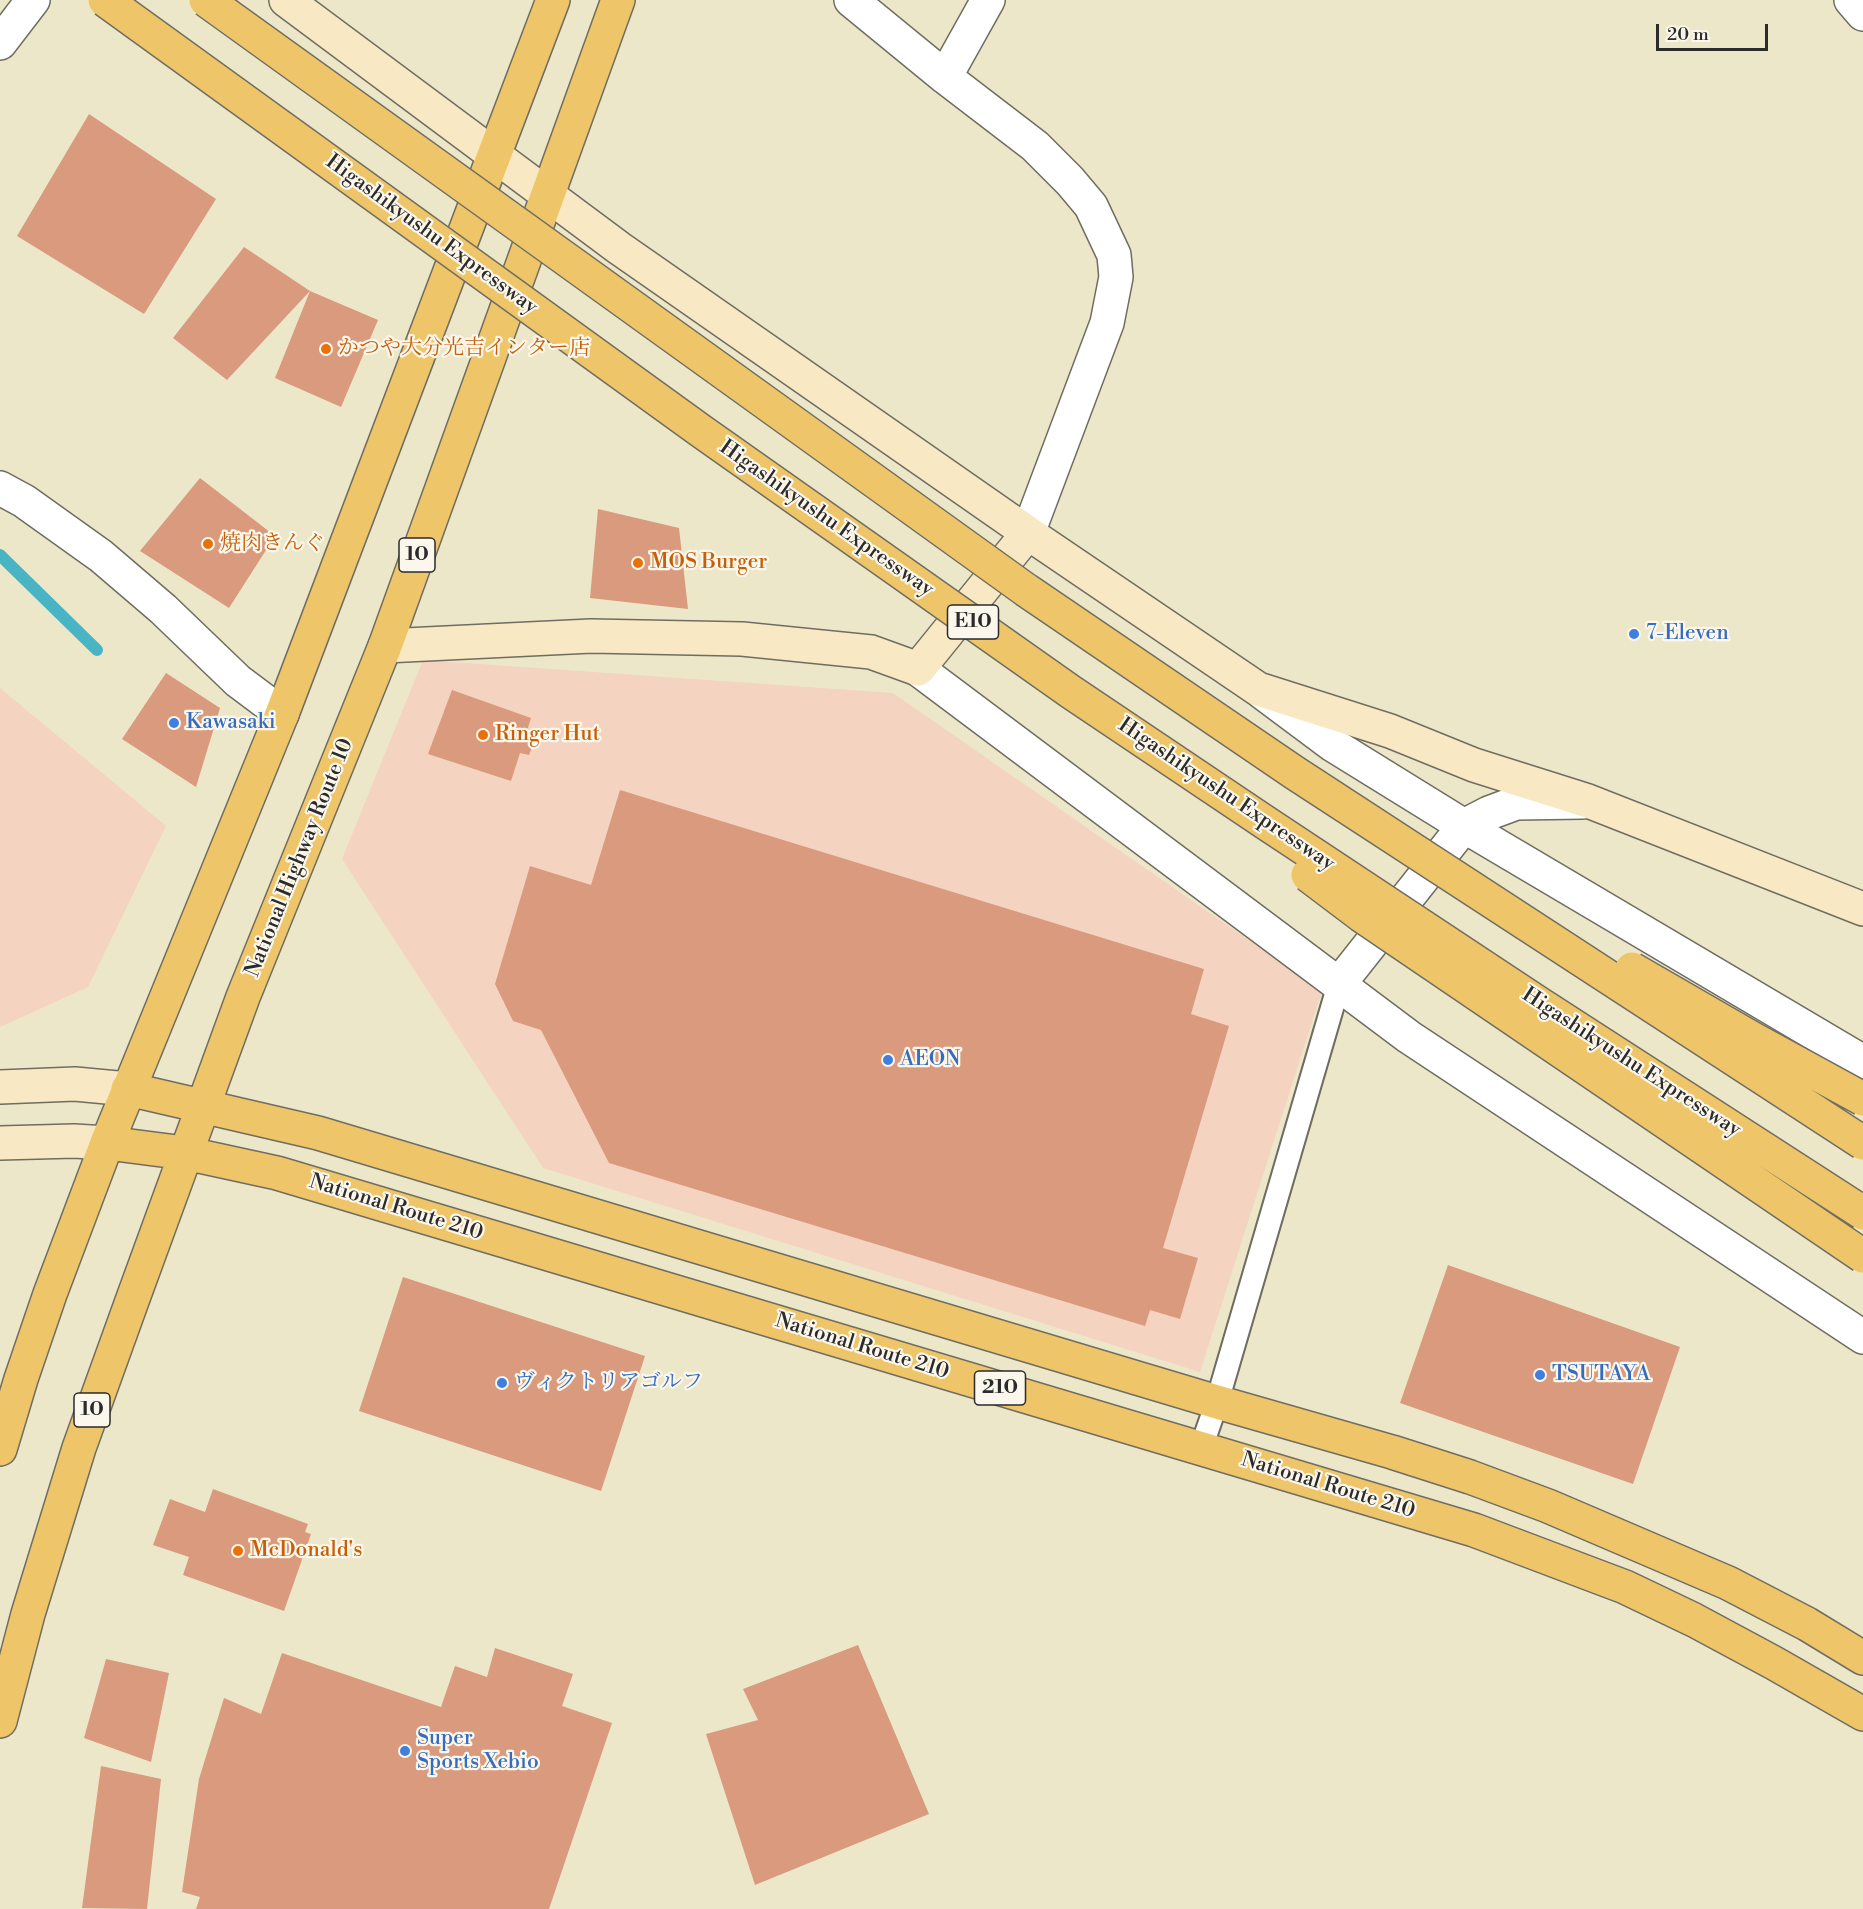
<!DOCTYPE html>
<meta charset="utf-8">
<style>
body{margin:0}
#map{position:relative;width:1863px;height:1909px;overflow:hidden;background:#ede7c9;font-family:"Libre Bodoni",serif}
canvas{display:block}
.scale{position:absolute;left:1656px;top:24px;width:112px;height:27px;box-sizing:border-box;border:3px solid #2b2b2b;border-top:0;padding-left:8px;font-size:18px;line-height:21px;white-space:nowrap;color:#2b2b2b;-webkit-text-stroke:4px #fbf7ec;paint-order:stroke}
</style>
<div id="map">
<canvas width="1863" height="1909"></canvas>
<div class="scale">20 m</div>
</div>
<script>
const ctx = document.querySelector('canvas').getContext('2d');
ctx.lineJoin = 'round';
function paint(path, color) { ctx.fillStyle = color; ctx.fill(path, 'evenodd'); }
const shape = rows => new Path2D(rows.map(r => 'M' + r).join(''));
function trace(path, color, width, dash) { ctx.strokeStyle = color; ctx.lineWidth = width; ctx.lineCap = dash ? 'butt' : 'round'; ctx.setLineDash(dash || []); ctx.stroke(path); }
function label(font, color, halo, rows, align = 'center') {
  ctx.font = font + ' "Libre Bodoni","Noto Serif JP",serif'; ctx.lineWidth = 4.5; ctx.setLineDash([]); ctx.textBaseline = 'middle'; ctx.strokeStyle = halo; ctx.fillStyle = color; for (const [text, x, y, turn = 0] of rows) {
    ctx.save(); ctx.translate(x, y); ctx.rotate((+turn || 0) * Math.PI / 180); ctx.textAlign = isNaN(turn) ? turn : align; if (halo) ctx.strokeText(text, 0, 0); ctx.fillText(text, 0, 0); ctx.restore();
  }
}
const built = shape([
 [423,660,893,693,1322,991,1200,1372,543,1168,342,859],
 [0,688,166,826,88,987,0,1027]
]);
const stream = shape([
 [0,555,97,650]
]);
const building = shape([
 [89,114,216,199,144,314,17,236],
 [244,247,310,291,378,320,341,407,275,378,310,291,227,380,173,338],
 [200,478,275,536,229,608,140,551],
 [598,509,679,528,688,609,590,598],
 [166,673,220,708,196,787,122,739],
 [452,690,531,718,526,734,536,737,529,755,520,753,511,781,428,754],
 [620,790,1204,969,1191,1014,1229,1026,1163,1248,1198,1258,1180,1319,1150,1310,1145,1326,609,1163,541,1030,513,1021,495,984,530,866,591,885],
 [1448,1265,1680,1347,1633,1484,1400,1403],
 [403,1277,645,1356,601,1491,359,1411],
 [213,1489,308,1524,305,1532,311,1534,284,1611,183,1575,189,1557,153,1545,170,1499,205,1512],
 [858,1645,929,1814,755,1885,706,1734,758,1720,743,1689],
 [495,1648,573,1674,562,1706,612,1723,549,1909,196,1909,200,1897,182,1892,199,1779,224,1698,261,1714,282,1653,441,1707,455,1666,487,1677],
 [106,1659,169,1673,151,1762,84,1738],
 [101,1766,161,1779,147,1909,82,1908]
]);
const lane = shape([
 [1201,1448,1217,1402,1339,984]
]);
const street = shape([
 [851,0,945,77,1035,146,1070,181,1091,206,1114,255,1116,277,1107,323,1028,533],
 [1851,0,1863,14],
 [0,43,33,0],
 [945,77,988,0],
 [0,488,24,501,101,556,163,609,238,681,282,714],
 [918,669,1409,1037,1863,1337],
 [1262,692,1333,745,1464,826,1863,1062],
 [1339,984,1464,826,1489,813,1516,803,1583,802]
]);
const secondary = shape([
 [286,0,619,248,1028,533,1258,689,1390,731,1474,765,1588,801,1863,909],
 [385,646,591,636,742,639,871,652,918,669,1028,533],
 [0,1087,75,1084,128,1089],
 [0,1143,74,1141,107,1143]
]);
const highway = shape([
 [128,1089,318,1133,1217,1402,1392,1452,1470,1477,1548,1506,1728,1583,1807,1624,1863,1658],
 [107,1143,185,1153,277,1173,1474,1530,1625,1587,1694,1620,1774,1663,1863,1714],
 [0,1449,21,1379,50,1294,107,1143,282,714,553,0],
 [0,1721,28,1614,79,1448,132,1301,243,997,385,646,618,0]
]);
const highwayBridge = shape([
 [105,0,701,431,1071,692,1266,823,1538,1003,1863,1213],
 [206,0,1026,590,1295,773,1863,1143],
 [1308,875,1361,915,1863,1256],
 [1632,969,1755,1040,1863,1099]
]);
const markers = [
 [326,349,6,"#e8710a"],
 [208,544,6,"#e8710a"],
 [638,563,6,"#e8710a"],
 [1634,634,6,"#3f7fe0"],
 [174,723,6,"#3f7fe0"],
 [483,735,6,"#e8710a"],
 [888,1060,6,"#3f7fe0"],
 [1540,1375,6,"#3f7fe0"],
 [502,1383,6,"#3f7fe0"],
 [238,1551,6,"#e8710a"],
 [405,1751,6,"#3f7fe0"]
];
const shields = [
 [417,555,36],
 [973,622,51],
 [1000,1388,51],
 [92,1410,36]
];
const shieldNames = [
 ["10",417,555],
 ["E10",973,622],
 ["210",1000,1388],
 ["10",92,1410]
];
const streetNames = [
 ["Higashikyushu Expressway",431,235,36],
 ["Higashikyushu Expressway",826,519,35],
 ["Higashikyushu Expressway",1226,795,34],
 ["National Highway Route 10",300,858,-68],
 ["Higashikyushu Expressway",1631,1063,33],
 ["National Route 210",396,1208,17],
 ["National Route 210",862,1347,17],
 ["National Route 210",1328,1486,17]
];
const foodNames = [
 ["かつや大分光吉インター店",338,349],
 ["焼肉きんぐ",220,544],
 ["MOS Burger",650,563],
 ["Ringer Hut",495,735],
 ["McDonald's",250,1551]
];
const shopNames = [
 ["7-Eleven",1646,634],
 ["Kawasaki",186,723],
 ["AEON",900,1060],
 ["TSUTAYA",1552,1375],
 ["ヴィクトリアゴルフ",514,1383],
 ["Super",417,1739],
 ["Sports Xebio",417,1763]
];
paint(built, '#f4d3c0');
trace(stream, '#49b5c4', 12);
paint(building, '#d99a7e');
trace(lane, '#6f6d62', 26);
trace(street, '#6f6d62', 36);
trace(secondary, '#6f6d62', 36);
trace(highway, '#6f6d62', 36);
trace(lane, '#fff', 22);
trace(street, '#fff', 33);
trace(secondary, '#f8e8c3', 33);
trace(highway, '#eec569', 33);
trace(highwayBridge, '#6f6d62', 36, []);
trace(highwayBridge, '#eec569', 33);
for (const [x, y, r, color] of markers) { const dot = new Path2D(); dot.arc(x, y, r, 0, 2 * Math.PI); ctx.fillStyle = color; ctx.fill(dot); trace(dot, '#fbf7ec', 2); }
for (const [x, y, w] of shields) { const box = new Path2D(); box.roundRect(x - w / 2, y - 17, w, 34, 4.5); ctx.fillStyle = '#fbf7ec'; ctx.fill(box); trace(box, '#2b2b2b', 1.5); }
label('bold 20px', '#2b2b2b', null, shieldNames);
label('21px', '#2b2b2b', '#fbf7ec', streetNames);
label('21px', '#c56008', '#fbf7ec', foodNames, 'left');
label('21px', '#366cbe', '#fbf7ec', shopNames, 'left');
</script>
